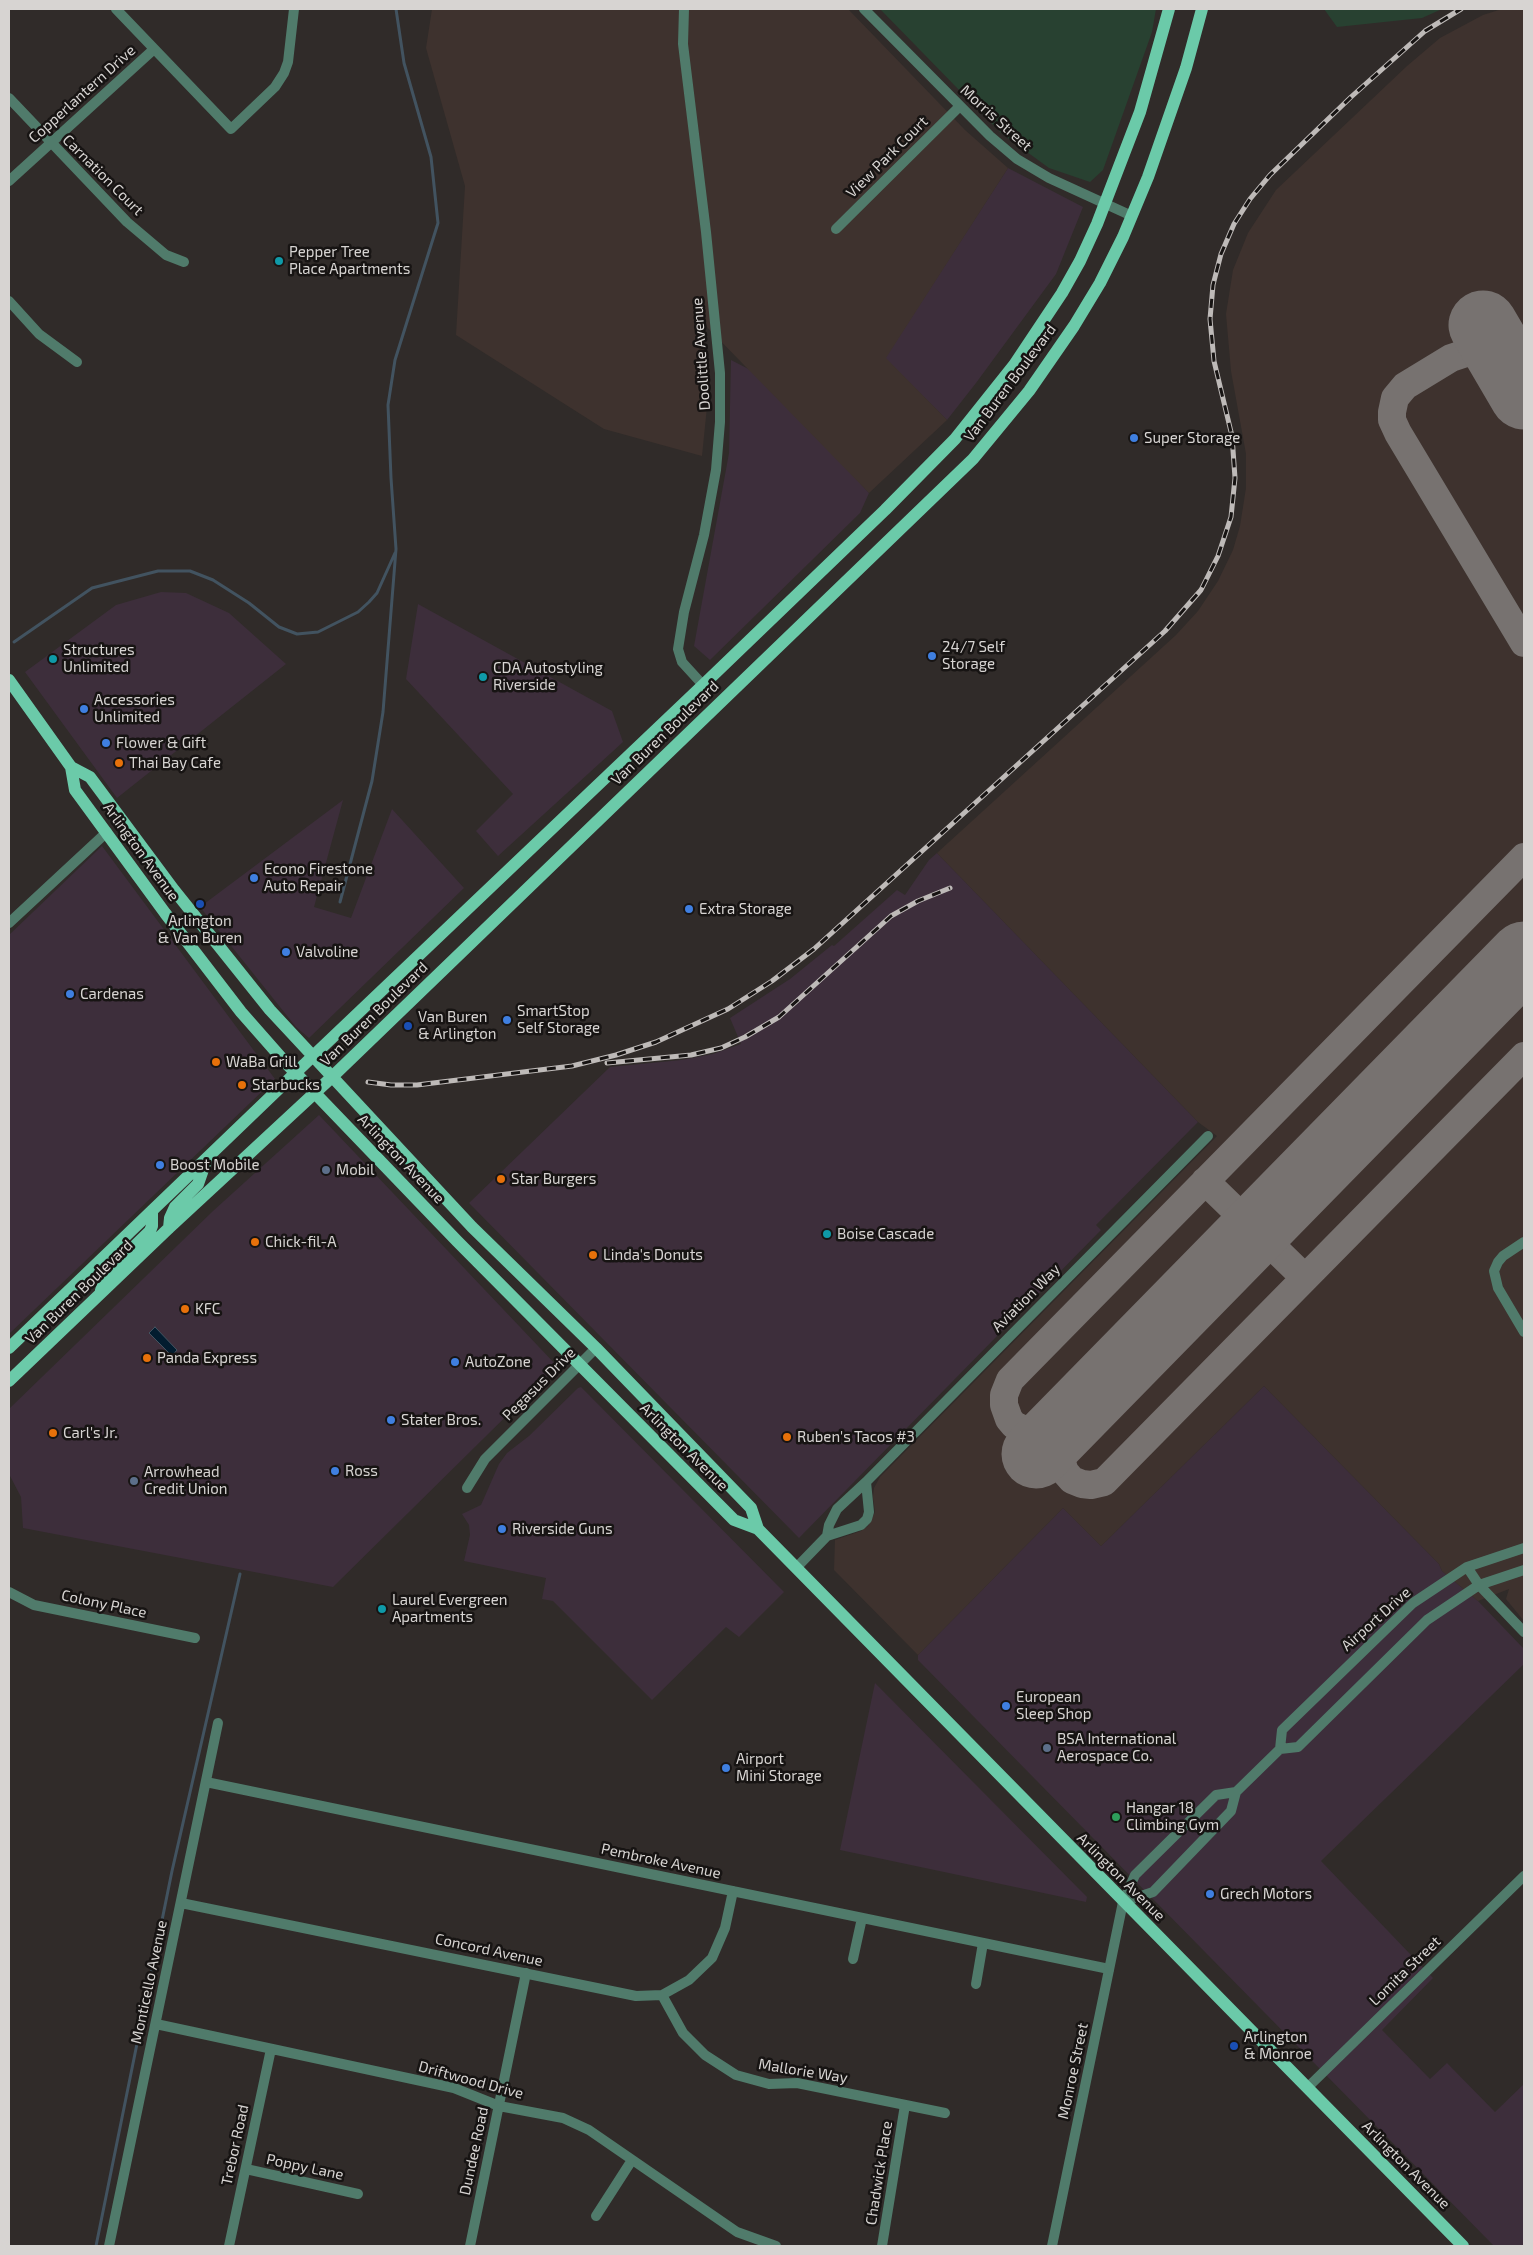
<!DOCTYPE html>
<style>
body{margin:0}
#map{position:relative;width:1533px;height:2255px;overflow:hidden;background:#302b29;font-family:"Exo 2",sans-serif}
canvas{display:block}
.frame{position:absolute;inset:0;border:10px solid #d7d4d2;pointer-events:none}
</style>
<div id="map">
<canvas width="1533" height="2255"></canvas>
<div class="frame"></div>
</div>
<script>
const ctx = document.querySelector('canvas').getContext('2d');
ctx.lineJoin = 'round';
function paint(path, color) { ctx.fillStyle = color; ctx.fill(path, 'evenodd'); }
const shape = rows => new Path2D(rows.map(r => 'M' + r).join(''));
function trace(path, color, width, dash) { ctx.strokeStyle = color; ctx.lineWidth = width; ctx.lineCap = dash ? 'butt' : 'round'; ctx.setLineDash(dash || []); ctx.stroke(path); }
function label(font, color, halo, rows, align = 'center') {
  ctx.font = font + ' "Exo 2",sans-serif'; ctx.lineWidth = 5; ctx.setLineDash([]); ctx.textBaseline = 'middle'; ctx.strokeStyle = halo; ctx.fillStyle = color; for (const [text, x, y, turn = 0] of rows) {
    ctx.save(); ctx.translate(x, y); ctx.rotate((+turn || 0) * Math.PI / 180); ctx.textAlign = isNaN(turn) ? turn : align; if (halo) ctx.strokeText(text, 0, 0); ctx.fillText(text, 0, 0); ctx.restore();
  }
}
const commercial = shape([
 [1008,168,1083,207,1056,274,976,383,947,420,885,358],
 [731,360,764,377,869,493,860,513,710,660,694,646,729,453],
 [161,592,186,593,229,613,286,664,117,798,25,672,116,605],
 [418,604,612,711,623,742,498,856,476,831,513,794,406,679],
 [343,800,314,907,351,918,392,809,464,888,309,1038,296,1027,200,907],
 [102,846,275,1079,9,1334,9,935],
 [937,853,1198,1122,1096,1225,1101,1230,799,1538,469,1203,610,1067,681,1060,713,1054,741,1044,730,1018,790,979,832,945,834,946,897,890,905,895,929,860],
 [319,1115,557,1366,333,1587,23,1528,21,1497,9,1474,9,1409,213,1211],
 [1264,1386,1439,1564,1442,1571,1478,1601,1524,1649,1524,1664,1321,1861,1433,1978,1382,2030,1430,2079,1447,2063,1495,2112,1524,2084,1524,2246,1494,2246,918,1660,918,1655,1063,1508,1101,1546],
 [581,1387,784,1592,739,1637,726,1627,652,1700,553,1601,542,1599,546,1578,464,1561,470,1535,469,1525,462,1514,481,1505,499,1464,507,1453,529,1436,578,1388],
 [875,1683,1087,1897,1086,1902,840,1850]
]);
const built = shape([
 [432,9,848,9,965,130,1008,168,886,358,947,420,869,493,703,323,709,387,702,456,604,429,456,335,465,186,426,48],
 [1502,9,1524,9,1524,1621,1506,1599,1509,1589,1478,1601,1442,1571,1439,1564,1264,1386,1101,1546,1063,1508,918,1655,834,1570,835,1540,861,1531,868,1526,875,1512,873,1497,874,1488,880,1477,1217,1136,1198,1122,937,853,1176,635,1198,611,1218,581,1233,550,1240,526,1246,488,1246,454,1231,371,1226,314,1233,270,1248,233,1276,190,1407,66,1440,38,1483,15]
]);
const green = shape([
 [880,9,1156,9,1152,32,1103,170,1090,182,1049,168,1001,133],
 [1324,9,1442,9,1422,18,1337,27]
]);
const water = shape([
 [155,1327,177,1350,172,1356,149,1333,155,1327]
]);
const stream = shape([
 [14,642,92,588,158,571,190,571,213,580,249,603,279,627,297,634,318,632,358,612,369,602,377,593,395,553],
 [340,902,372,781,383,712,396,549,391,478,388,405,395,360,438,223,431,157,404,63,396,9],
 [96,2246,172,1871,240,1574]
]);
const taxiway = shape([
 [1501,356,1466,353,1451,358,1405,386,1395,398,1392,412,1392,420,1398,433,1524,643],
 [1524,857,1010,1380,1004,1395,1004,1405,1009,1419,1014,1425,1030,1432,1063,1426,1060,1457,1065,1472,1072,1480,1082,1484,1091,1485,1104,1482,1524,1056],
 [1205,1181,1305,1278]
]);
const runway = shape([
 [1483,325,1524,395],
 [1036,1454,1524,956]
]);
const minor = shape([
 [116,9,231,129,275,87,284,73,288,62,294,9],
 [684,9,683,44,706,232,720,373,720,422,716,470,704,535,684,612,678,649,682,662,703,685],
 [864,9,990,136,1017,159,1049,178,1132,216],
 [9,98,127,222,166,255,184,262],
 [9,181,153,50],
 [836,229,960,106],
 [9,301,39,334,77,362],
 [9,923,107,832],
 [1524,1242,1503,1256,1498,1262,1494,1271,1498,1288,1524,1332],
 [467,1488,485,1459,596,1348],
 [827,1536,829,1525,837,1509,866,1482,1208,1136],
 [1467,1567,1479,1585,1524,1632],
 [796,1568,827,1536,861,1525,867,1519,869,1512,866,1482],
 [9,1592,34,1605,195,1638],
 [1280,1749,1282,1730,1413,1603,1467,1567,1524,1548],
 [206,1782,1109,1969],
 [1123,1902,1153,1892,1231,1811,1236,1792,1280,1749,1298,1747,1427,1620,1479,1585,1524,1570],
 [1123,1902,1135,1875,1216,1795,1236,1792],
 [181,1903,636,1996,662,1995,689,1980,712,1958,725,1928,733,1891],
 [853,1959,862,1918],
 [976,1984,983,1943],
 [662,1995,683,2033,705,2055,736,2075,769,2084,797,2083,945,2113],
 [156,2024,454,2088,499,2106,563,2118,589,2130,737,2232,776,2246],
 [1307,2088,1524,1876],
 [246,2169,358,2194],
 [596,2216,632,2160],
 [109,2246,218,1723],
 [229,2246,271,2049],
 [470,2246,526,1973],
 [882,2246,905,2105]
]);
const tertiary = shape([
 [1052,2246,1123,1902]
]);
const primary = shape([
 [9,680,71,767,75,790,165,913,241,1012,285,1062,457,1241,734,1520,758,1529,1463,2246],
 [71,767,90,777,174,890,270,1010,472,1227,596,1348,751,1508,758,1529],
 [169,1228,170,1218,175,1207,198,1184,206,1161],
 [101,1290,111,1269,150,1231,152,1226,152,1211],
 [9,1348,313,1056,703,685,885,510,955,439,1014,365,1062,293,1080,261,1097,224,1140,112,1169,9],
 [9,1381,169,1228,332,1077,973,459,1029,391,1074,326,1100,283,1123,237,1148,177,1186,68,1202,9]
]);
const rail = shape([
 [607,1063,691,1055,721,1048,745,1037,779,1017,891,916,918,901,950,888],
 [368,1082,391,1085,417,1085,572,1066,616,1055,656,1042,728,1009,772,981,814,949,1165,631,1201,590,1218,556,1231,517,1235,478,1232,436,1214,361,1210,319,1213,285,1221,254,1234,224,1250,199,1270,175,1351,97,1425,31,1461,9]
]);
const markers = [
 [279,261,5,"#0f9aa8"],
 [1134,438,5,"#3f7fe0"],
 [932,656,5,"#3f7fe0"],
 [53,659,5,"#0f9aa8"],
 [483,677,5,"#0f9aa8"],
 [84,709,5,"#3f7fe0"],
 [106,743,5,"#3f7fe0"],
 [119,763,5,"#e8710a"],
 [254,878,5,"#3f7fe0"],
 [200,904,5,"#1a4fb4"],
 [689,909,5,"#3f7fe0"],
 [286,952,5,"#3f7fe0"],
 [70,994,5,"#3f7fe0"],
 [507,1020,5,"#3f7fe0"],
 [408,1026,5,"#1a4fb4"],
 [216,1062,5,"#e8710a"],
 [242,1085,5,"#e8710a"],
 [160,1165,5,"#3f7fe0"],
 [326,1170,5,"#5c6f8a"],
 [501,1179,5,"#e8710a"],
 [827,1234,5,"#0f9aa8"],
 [255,1242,5,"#e8710a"],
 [593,1255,5,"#e8710a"],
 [185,1309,5,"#e8710a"],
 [147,1358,5,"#e8710a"],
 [455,1362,5,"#3f7fe0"],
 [391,1420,5,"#3f7fe0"],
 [53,1433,5,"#e8710a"],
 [787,1437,5,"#e8710a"],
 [335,1471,5,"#3f7fe0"],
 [134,1481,5,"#5c6f8a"],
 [502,1529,5,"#3f7fe0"],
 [382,1609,5,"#0f9aa8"],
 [1006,1706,5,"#3f7fe0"],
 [1047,1748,5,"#5c6f8a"],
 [726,1768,5,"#3f7fe0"],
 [1116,1817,5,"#2e9e5b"],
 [1210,1894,5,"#3f7fe0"],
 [1234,2046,5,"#1a4fb4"]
];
const streetNames = [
 ["Copperlantern Drive",82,94,-42],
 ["Morris Street",996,118,42],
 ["View Park Court",887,157,-45],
 ["Carnation Court",103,175,45],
 ["Doolittle Avenue",701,354,-94],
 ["Van Buren Boulevard",1010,383,-53],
 ["Van Buren Boulevard",665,733,-44],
 ["Arlington Avenue",141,852,54],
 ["Van Buren Boulevard",374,1014,-44],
 ["Arlington Avenue",401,1159,46],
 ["Van Buren Boulevard",79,1292,-44],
 ["Aviation Way",1026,1298,-45],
 ["Pegasus Drive",539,1384,-45],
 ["Arlington Avenue",684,1447,45],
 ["Colony Place",104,1604,12],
 ["Airport Drive",1376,1619,-42],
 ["Pembroke Avenue",661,1861,12],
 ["Arlington Avenue",1121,1877,45],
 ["Concord Avenue",489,1950,12],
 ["Lomita Street",1405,1971,-44],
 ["Monticello Avenue",149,1982,-78],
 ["Mallorie Way",803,2071,9],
 ["Monroe Street",1073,2071,-78],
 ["Driftwood Drive",471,2080,15],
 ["Trebor Road",235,2145,-78],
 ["Dundee Road",474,2151,-78],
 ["Arlington Avenue",1406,2165,45],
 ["Poppy Lane",305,2167,12],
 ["Chadwick Place",879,2173,-81]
];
const poiNames = [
 ["Pepper Tree",289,252],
 ["Place Apartments",289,269],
 ["Super Storage",1144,438],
 ["24/7 Self",942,647],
 ["Storage",942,664],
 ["Structures",63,650],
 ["Unlimited",63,667],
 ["CDA Autostyling",493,668],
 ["Riverside",493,685],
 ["Accessories",94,700],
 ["Unlimited",94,717],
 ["Flower & Gift",116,743],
 ["Thai Bay Cafe",129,763],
 ["Econo Firestone",264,869],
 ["Auto Repair",264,886],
 ["Extra Storage",699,909],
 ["Arlington",200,921,"center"],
 ["& Van Buren",200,938,"center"],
 ["Valvoline",296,952],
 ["Cardenas",80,994],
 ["SmartStop",517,1011],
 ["Self Storage",517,1028],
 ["Van Buren",418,1017],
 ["& Arlington",418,1034],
 ["WaBa Grill",226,1062],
 ["Starbucks",252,1085],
 ["Boost Mobile",170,1165],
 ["Mobil",336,1170],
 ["Star Burgers",511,1179],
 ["Boise Cascade",837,1234],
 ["Chick-fil-A",265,1242],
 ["Linda's Donuts",603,1255],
 ["KFC",195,1309],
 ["Panda Express",157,1358],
 ["AutoZone",465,1362],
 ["Stater Bros.",401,1420],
 ["Carl's Jr.",63,1433],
 ["Ruben's Tacos #3",797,1437],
 ["Ross",345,1471],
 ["Arrowhead",144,1472],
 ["Credit Union",144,1489],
 ["Riverside Guns",512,1529],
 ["Laurel Evergreen",392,1600],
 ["Apartments",392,1617],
 ["European",1016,1697],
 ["Sleep Shop",1016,1714],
 ["BSA International",1057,1739],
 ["Aerospace Co.",1057,1756],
 ["Airport",736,1759],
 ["Mini Storage",736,1776],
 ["Hangar 18",1126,1808],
 ["Climbing Gym",1126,1825],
 ["Grech Motors",1220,1894],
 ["Arlington",1244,2037],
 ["& Monroe",1244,2054]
];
paint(commercial, '#3d2e3b');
paint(built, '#3e322e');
paint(green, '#284131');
paint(water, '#021c2f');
trace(water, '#425360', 1);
trace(stream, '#425360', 3);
trace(taxiway, '#777270', 28);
trace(runway, '#777270', 69);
trace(minor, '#507b6b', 10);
trace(tertiary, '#507b6b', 10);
trace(primary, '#6bcaa9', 12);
trace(rail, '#bebab8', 5);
trace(rail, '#171413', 3, [9]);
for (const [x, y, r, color] of markers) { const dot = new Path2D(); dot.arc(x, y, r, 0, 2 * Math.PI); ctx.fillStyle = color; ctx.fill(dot); trace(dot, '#171413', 2); }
label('15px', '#d7d4d2', '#171413', streetNames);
label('15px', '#d7d4d2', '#171413', poiNames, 'left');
</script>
